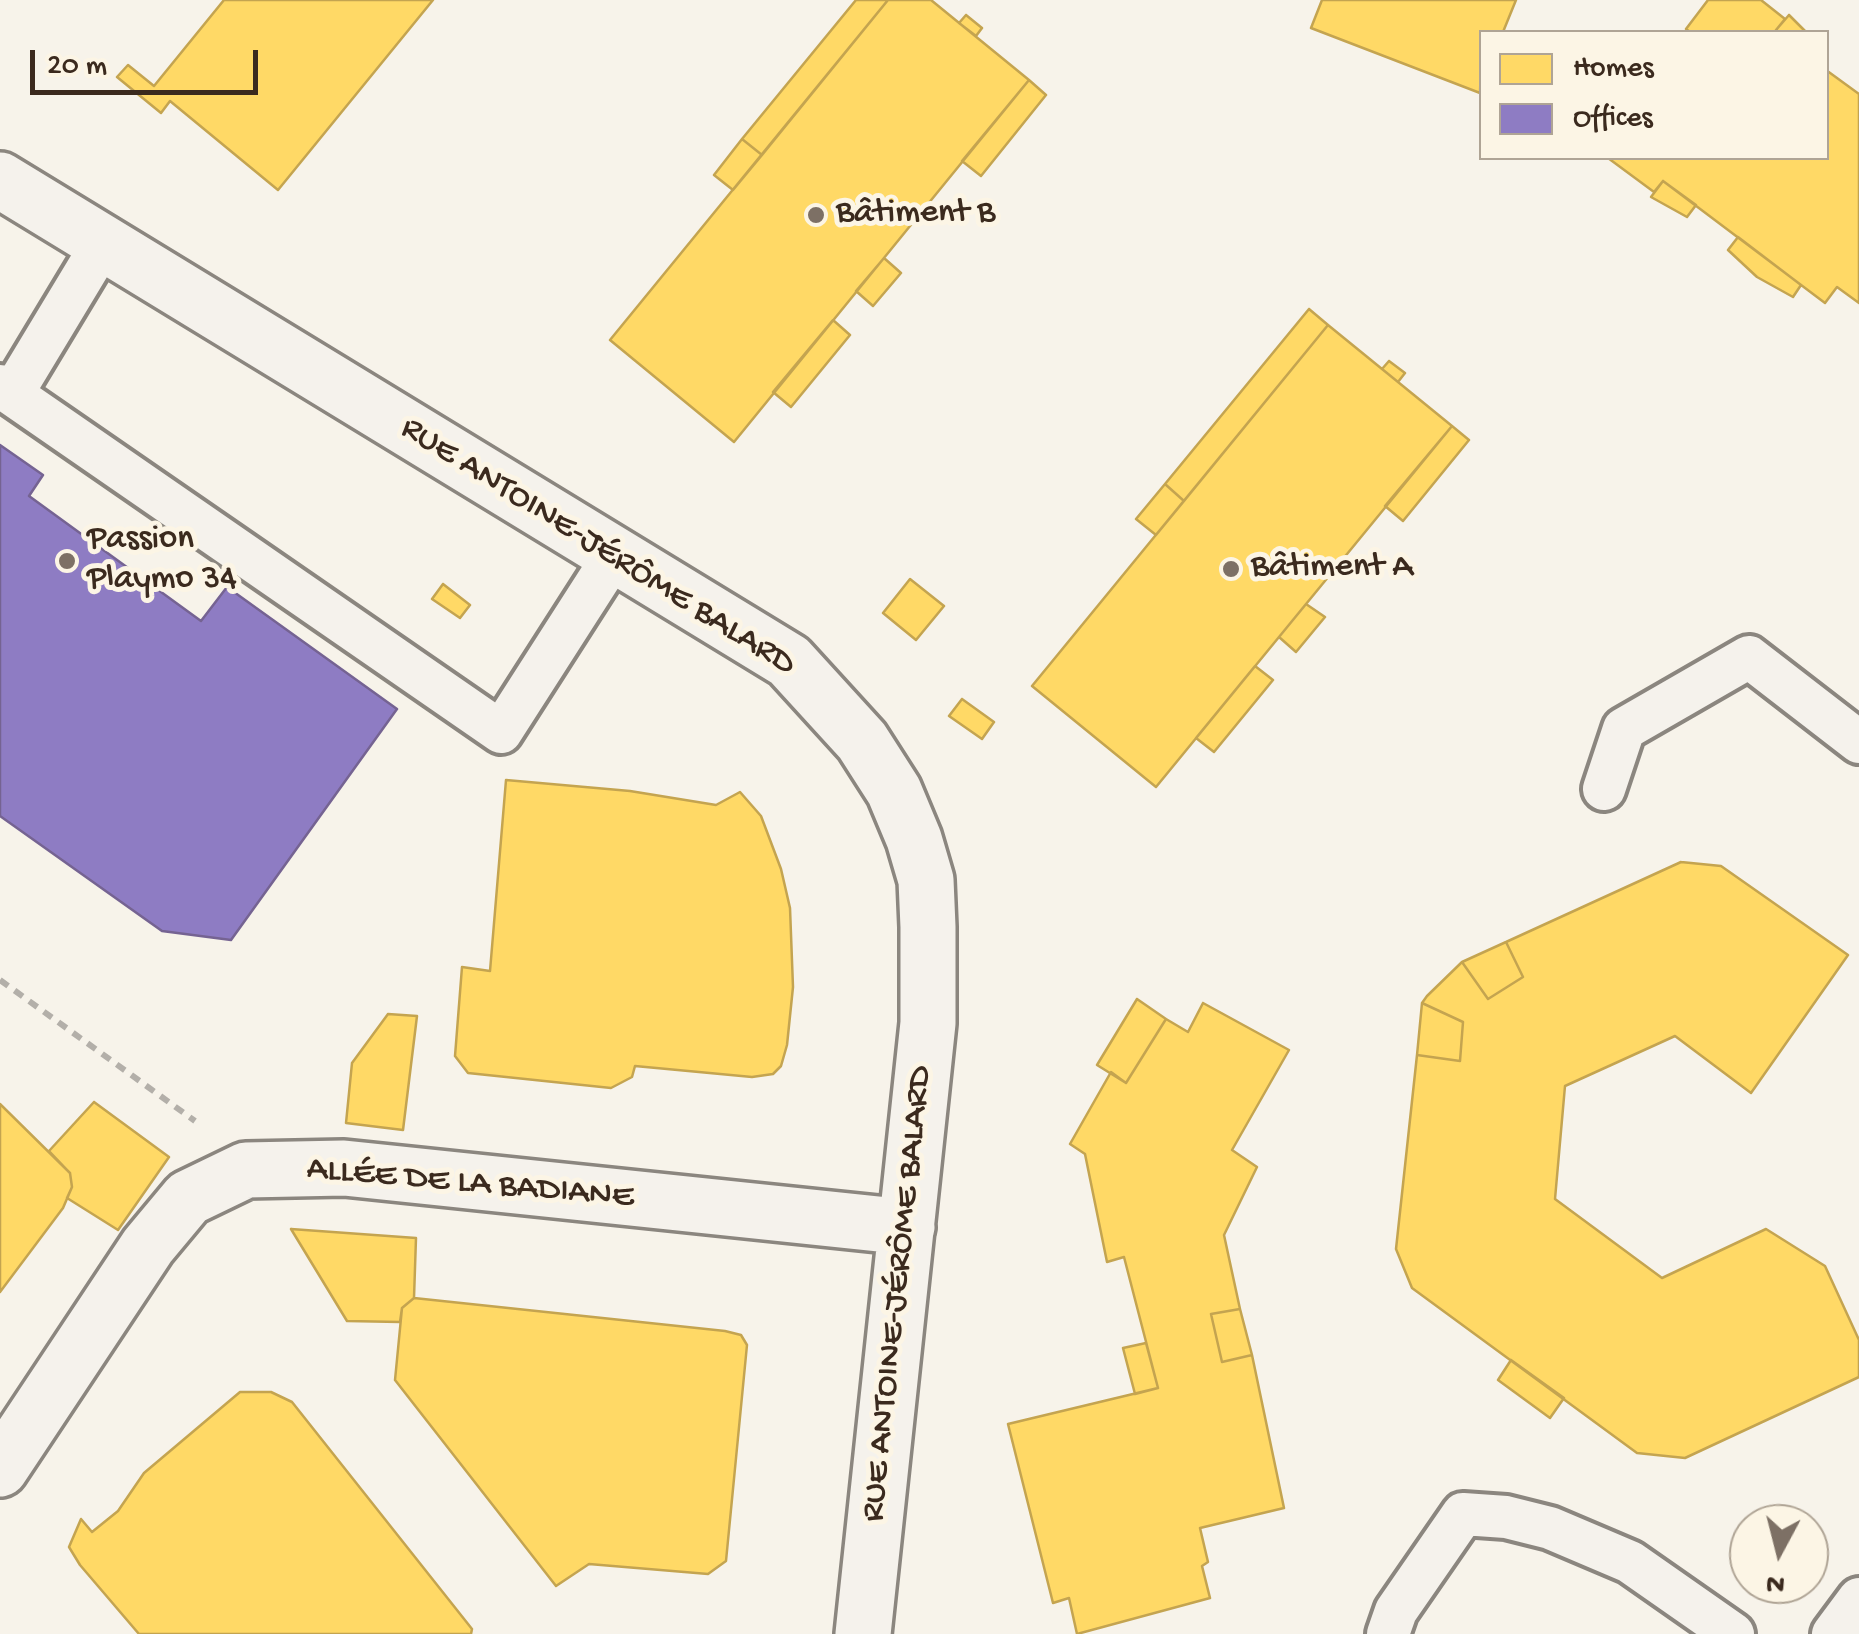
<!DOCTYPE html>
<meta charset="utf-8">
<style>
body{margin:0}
#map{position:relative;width:1859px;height:1634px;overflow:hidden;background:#f7f3ea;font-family:"Gochi Hand",sans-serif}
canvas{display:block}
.legend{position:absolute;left:1479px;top:30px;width:350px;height:130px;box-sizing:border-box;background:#fcf5e5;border:2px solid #afa495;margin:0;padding:12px 18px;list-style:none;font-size:30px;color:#3b2a1e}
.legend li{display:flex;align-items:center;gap:20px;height:50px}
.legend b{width:50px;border:2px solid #afa495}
.north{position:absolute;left:1729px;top:1504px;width:100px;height:100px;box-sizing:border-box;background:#fcf5e5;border:2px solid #afa495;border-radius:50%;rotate:187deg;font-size:28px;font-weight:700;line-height:40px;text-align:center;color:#3b2a1e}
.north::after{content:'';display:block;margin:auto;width:35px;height:45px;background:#7d7065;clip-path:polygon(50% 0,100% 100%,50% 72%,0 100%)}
.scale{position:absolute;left:30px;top:50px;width:228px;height:45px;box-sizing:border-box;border:5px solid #3b2a1e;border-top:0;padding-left:12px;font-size:30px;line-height:35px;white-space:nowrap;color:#3b2a1e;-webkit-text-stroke:8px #fcf5e5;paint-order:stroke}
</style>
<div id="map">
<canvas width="1859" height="1634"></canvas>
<ul class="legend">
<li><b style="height:28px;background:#ffd966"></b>Homes</li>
<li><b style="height:28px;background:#8e7cc3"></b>Offices</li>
</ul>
<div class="north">N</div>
<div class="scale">20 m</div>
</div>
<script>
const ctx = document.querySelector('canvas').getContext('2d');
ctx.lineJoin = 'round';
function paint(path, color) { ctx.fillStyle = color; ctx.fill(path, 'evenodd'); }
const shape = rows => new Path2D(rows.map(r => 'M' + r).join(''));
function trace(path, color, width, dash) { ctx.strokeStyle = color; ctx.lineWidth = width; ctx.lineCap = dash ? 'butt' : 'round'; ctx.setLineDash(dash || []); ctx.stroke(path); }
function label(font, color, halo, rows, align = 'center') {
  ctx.font = font + ' "Gochi Hand",sans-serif'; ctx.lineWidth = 10; ctx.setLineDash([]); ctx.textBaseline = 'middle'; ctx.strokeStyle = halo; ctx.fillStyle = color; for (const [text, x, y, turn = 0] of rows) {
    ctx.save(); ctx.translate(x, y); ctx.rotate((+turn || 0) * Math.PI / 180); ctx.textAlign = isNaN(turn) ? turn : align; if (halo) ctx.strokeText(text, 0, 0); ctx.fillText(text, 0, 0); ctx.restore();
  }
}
const homes = shape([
 [224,0,433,0,278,190,170,101,161,113,117,77,128,65,154,86,224,0],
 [856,0,888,0,762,155,742,139,856,0],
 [888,0,931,0,1029,80,734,442,610,340,888,0],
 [1322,0,1516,0,1503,32,1482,32,1480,93,1311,28,1322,0],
 [1708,0,1761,0,1785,19,1776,30,1779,32,1690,32,1686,29,1708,0],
 [966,15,982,28,976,36,959,23,966,15],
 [1789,15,1806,32,1779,32,1776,30,1789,15],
 [1826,70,1859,94,1859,303,1837,287,1825,303,1663,181,1654,192,1608,158,1826,158,1826,70],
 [1029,80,1046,95,981,176,962,161,1029,80],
 [742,139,762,155,733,190,714,175,742,139],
 [1663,181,1696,205,1687,217,1651,197,1663,181],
 [1738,237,1801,285,1793,297,1757,277,1728,250,1738,237],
 [884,258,901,273,873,306,856,291,884,258],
 [1309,309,1328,325,1184,501,1165,484,1309,309],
 [833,320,850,335,791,407,773,392,833,320],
 [1328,325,1452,426,1156,787,1032,686,1328,325],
 [1389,361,1405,373,1398,382,1382,369,1389,361],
 [1452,426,1469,440,1403,521,1385,506,1452,426],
 [1165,484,1184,501,1156,535,1136,519,1165,484],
 [910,579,944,606,916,640,883,613,910,579],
 [443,584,470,605,460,618,432,599,443,584],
 [1306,604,1325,617,1296,652,1279,637,1306,604],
 [1255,666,1273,680,1214,752,1196,738,1255,666],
 [962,699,994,722,982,739,949,716,962,699],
 [506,780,630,791,716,805,740,792,761,816,781,869,790,908,793,987,787,1045,781,1066,773,1074,752,1077,635,1066,632,1077,611,1088,468,1073,455,1056,462,967,490,971,506,780],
 [1681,862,1721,866,1848,955,1751,1093,1675,1036,1565,1086,1555,1199,1662,1278,1766,1229,1825,1266,1859,1340,1859,1377,1685,1458,1637,1453,1412,1288,1396,1249,1417,1055,1460,1061,1463,1022,1422,1003,1427,996,1462,962,1488,999,1523,977,1506,942,1681,862],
 [1506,942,1523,977,1488,999,1462,962,1506,942],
 [1137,999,1166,1019,1126,1083,1097,1065,1137,999],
 [1203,1003,1289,1050,1232,1150,1257,1167,1224,1235,1240,1309,1211,1314,1222,1362,1252,1355,1284,1508,1200,1528,1208,1562,1202,1566,1210,1598,1077,1634,1069,1598,1053,1603,1008,1424,1158,1388,1124,1257,1107,1262,1085,1154,1070,1144,1111,1072,1126,1083,1166,1019,1188,1032,1203,1003],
 [1422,1003,1463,1022,1460,1061,1417,1055,1422,1003],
 [388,1014,417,1016,403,1130,346,1123,352,1063,388,1014],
 [94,1102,169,1157,118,1230,67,1198,72,1187,70,1173,49,1151,94,1102],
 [0,1104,70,1173,72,1187,63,1208,0,1292,0,1104],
 [291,1229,416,1238,414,1298,402,1308,400,1322,347,1321,291,1229],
 [414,1298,725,1331,741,1335,747,1345,726,1561,708,1574,589,1564,556,1586,395,1380,402,1308,414,1298],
 [1240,1309,1252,1355,1222,1362,1211,1314,1240,1309],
 [1146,1343,1158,1388,1135,1394,1123,1348,1146,1343],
 [1511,1360,1564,1398,1550,1418,1498,1380,1511,1360],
 [240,1392,271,1392,292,1402,472,1629,471,1634,139,1634,80,1565,69,1547,81,1519,92,1532,118,1511,144,1473,240,1392]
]);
const offices = shape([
 [0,445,43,475,29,496,201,621,227,587,397,709,231,940,162,931,0,816,0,445]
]);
const path = shape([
 [0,980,195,1121]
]);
const service = shape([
 [0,386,501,732,615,554],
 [12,394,103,243],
 [1604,789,1624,729,1749,657,1859,742],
 [1388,1634,1396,1611,1463,1514,1506,1517,1550,1528,1630,1562,1733,1634],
 [1833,1634,1859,1599]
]);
const minor = shape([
 [0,180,789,661,862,741,894,791,914,839,926,880,928,927,928,1023,863,1634],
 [0,1469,148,1246,188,1198,246,1170,344,1168,907,1227]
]);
const markers = [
 [816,215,10,"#7d7065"],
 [67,561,10,"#7d7065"],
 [1231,569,10,"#7d7065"]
];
const poiNames = [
 ["Bâtiment B",836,215],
 ["Passion",87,541],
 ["Playmo 34",87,581],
 ["Bâtiment A",1251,569]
];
const streetNames = [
 ["RUE ANTOINE-JÉRÔME BALARD",597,548,32],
 ["ALLÉE DE LA BADIANE",470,1185,5],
 ["RUE ANTOINE-JÉRÔME BALARD",899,1294,-84]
];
paint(homes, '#ffd966');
trace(homes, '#c4a450', 2.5);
paint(offices, '#8e7cc3');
trace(offices, '#756392', 2.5);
trace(service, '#8b867f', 50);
trace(minor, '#8b867f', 62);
trace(path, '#b3afa9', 6, [10, 8]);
trace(service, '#f5f2ec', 42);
trace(minor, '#f5f2ec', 55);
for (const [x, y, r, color] of markers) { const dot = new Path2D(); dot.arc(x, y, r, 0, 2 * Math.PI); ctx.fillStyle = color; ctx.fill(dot); trace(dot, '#fcf5e5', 4); }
label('35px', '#3b2a1e', '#fcf5e5', poiNames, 'left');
label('35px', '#3b2a1e', '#fcf5e5', streetNames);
</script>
